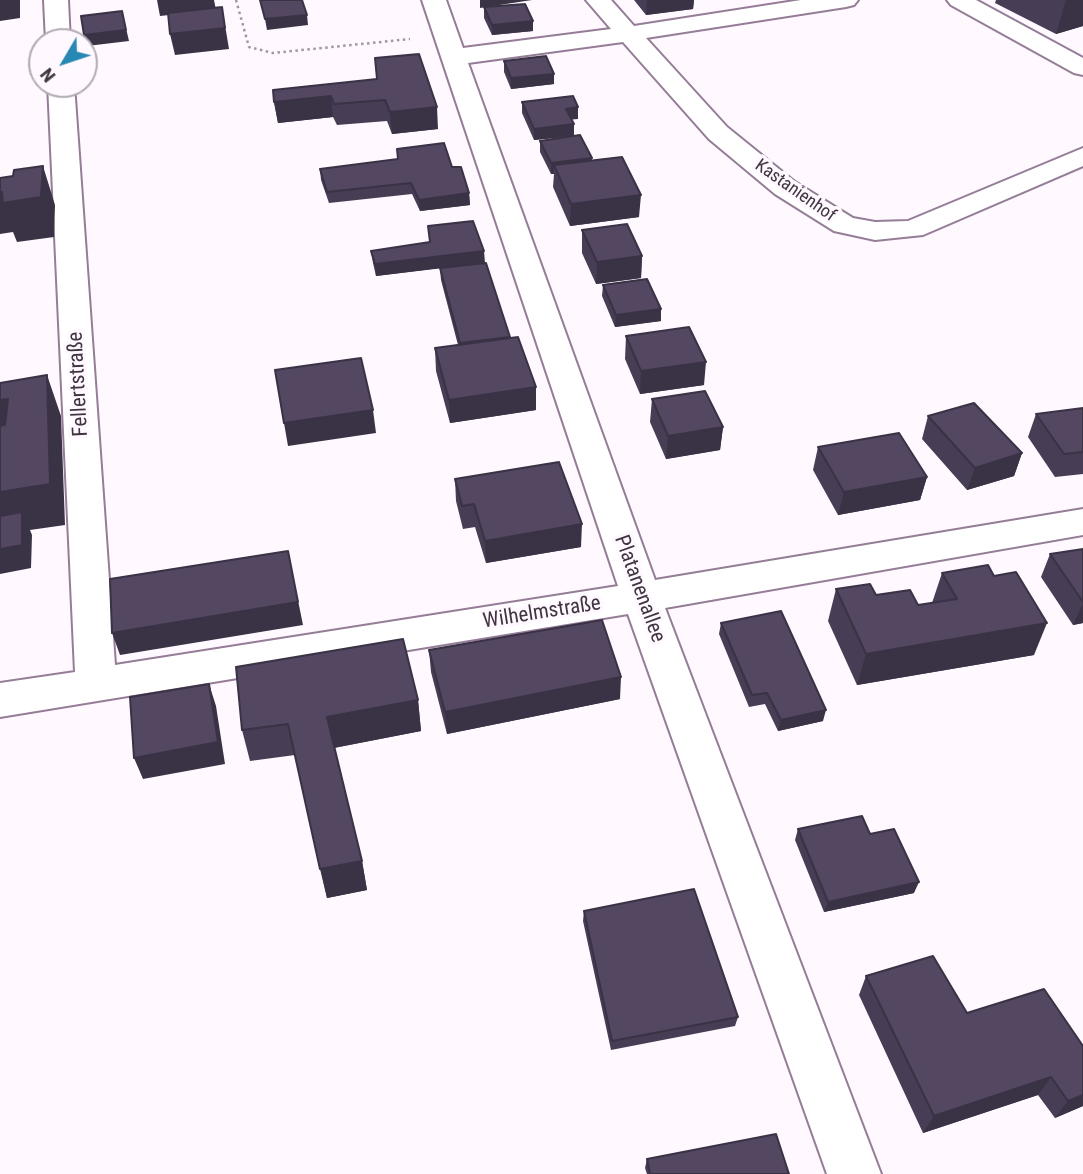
<!DOCTYPE html>
<meta charset="utf-8">
<style>
body{margin:0}
#map{position:relative;width:1083px;height:1174px;overflow:hidden;background:#fff9ff;font-family:"Roboto Condensed",sans-serif}
canvas{display:block}
.north{position:absolute;left:28px;top:28px;width:70px;height:70px;box-sizing:border-box;background:#fff9ff;border:2px solid #b2abb3;border-radius:50%;rotate:231deg;font-size:19px;font-weight:700;line-height:28px;text-align:center;color:#3f3540}
.north::after{content:'';display:block;margin:auto;width:24px;height:32px;background:#2788b3;clip-path:polygon(50% 0,100% 100%,50% 72%,0 100%)}
</style>
<div id="map">
<canvas width="1083" height="1174"></canvas>
<div class="north">N</div>
</div>
<script>
const ctx = document.querySelector('canvas').getContext('2d');
ctx.lineJoin = 'round';
const shape = rows => new Path2D(rows.map(r => 'M' + r).join(''));
function trace(path, color, width, dash) { ctx.strokeStyle = color; ctx.lineWidth = width; ctx.lineCap = dash ? 'butt' : 'round'; ctx.setLineDash(dash || []); ctx.stroke(path); }
function paint(path, color) { ctx.fillStyle = color; ctx.fill(path, 'evenodd'); }
function label(font, color, halo, rows, align = 'center') {
  ctx.font = font + ' "Roboto Condensed",sans-serif'; ctx.lineWidth = 7; ctx.setLineDash([]); ctx.textBaseline = 'middle'; ctx.strokeStyle = halo; ctx.fillStyle = color; for (const [text, x, y, turn = 0] of rows) {
    ctx.save(); ctx.translate(x, y); ctx.rotate((+turn || 0) * Math.PI / 180); ctx.textAlign = isNaN(turn) ? turn : align; if (halo) ctx.strokeText(text, 0, 0); ctx.fillText(text, 0, 0); ctx.restore();
  }
}
const path = shape([
 [236,0,249,47,273,53,410,39]
]);
const minor = shape([
 [44,0,68,0,70,42,46,42,44,0],
 [422,0,446,0,463,48,611,29,586,0,611,0,634,26,801,0,858,0,854,5,846,7,646,38,727,127,795,182,853,218,875,222,908,221,1083,148,1083,166,923,235,875,240,834,231,775,194,709,139,623,42,468,63,655,580,1083,509,1083,535,665,608,881,1174,827,1174,628,614,0,717,0,683,75,672,48,84,74,84,115,665,618,586,422,0],
 [947,0,976,0,1083,58,1083,75,1074,73,951,5,947,0]
]);
const wall = shape([
 [634,0,694,0,693,9,646,15],
 [996,0,1083,0,1083,26,1056,34,995,3],
 [484,7,533,31,492,35,484,18],
 [504,61,554,84,511,89,504,72],
 [377,79,438,129,392,134,387,121,337,125,333,117,278,123,274,102],
 [522,102,578,107,578,119,571,119,574,136,534,140,522,113],
 [540,141,592,161,639,217,570,226,553,187,554,174,551,174,540,152],
 [397,149,452,167,469,193,470,205,420,211,412,194,329,203,321,180,320,169,398,159],
 [428,226,485,263,486,263,510,338,536,410,450,423,436,371,435,348,458,345,441,280,440,268,376,276,373,263,371,251,430,242],
 [582,230,642,256,641,278,596,284,582,253],
 [603,285,661,309,661,321,615,327,602,296],
 [626,336,704,385,640,394,625,359],
 [652,399,723,427,720,450,666,459,650,422],
 [1083,408,1083,474,1055,477,1028,437,1036,414],
 [928,416,1022,453,1014,476,967,490,922,439],
 [818,447,927,477,920,500,838,515,813,470],
 [455,479,581,547,486,563,475,527,463,529,456,501],
 [1083,549,1083,623,1073,625,1041,577,1050,554],
 [942,573,1034,655,857,685,828,621,836,589,876,595,918,605,932,603],
 [721,623,823,721,778,731,765,704,749,707,719,634],
 [429,650,620,699,447,734,431,672],
 [418,700,421,731,334,748,362,861,367,890,327,898,295,755,250,761,242,730],
 [798,829,870,834,914,893,824,912,795,840],
 [584,911,738,1017,735,1026,611,1050,583,921],
 [866,976,967,1013,1083,1046,1083,1106,1055,1118,1038,1095,923,1133,859,995],
 [647,1159,789,1174,647,1174,645,1168]
]);
const shadedWall = shape([
 [0,0,20,0,20,18,0,21],
 [157,0,214,0,216,10,160,16],
 [480,0,532,0,480,8],
 [647,0,694,0,693,9,646,15],
 [1066,0,1083,0,1083,26,1056,34],
 [222,7,229,49,175,55,170,34],
 [122,11,129,41,87,46,84,35],
 [307,15,308,25,267,30,265,19],
 [533,21,533,31,492,35,492,25],
 [554,74,554,84,511,89,511,78],
 [331,96,333,117,278,123,274,102],
 [437,107,438,129,392,134,390,112],
 [578,107,578,119,566,120,566,109],
 [574,124,574,136,534,140,534,129],
 [592,158,591,169,554,165,554,174,551,174,551,163],
 [43,166,55,205,54,237,17,242,13,232,0,234,0,192],
 [469,193,470,205,420,211,419,200],
 [641,195,639,217,570,226,571,204],
 [484,251,485,263,376,276,375,264],
 [642,256,641,278,596,284,597,262],
 [661,309,661,321,615,327,616,315],
 [706,362,704,385,640,394,641,371],
 [47,375,61,416,65,525,30,530,32,535,31,568,0,574,0,492],
 [536,387,536,410,450,423,449,400],
 [8,399,24,439,0,443,0,400],
 [373,410,376,433,288,446,284,423],
 [723,427,720,450,666,459,668,436],
 [1022,453,1014,476,967,490,975,468],
 [927,477,920,500,838,515,844,492],
 [582,524,581,547,486,563,485,541],
 [288,551,303,625,120,655,112,633],
 [1083,604,1083,623,1073,625],
 [1047,623,1034,655,857,685,866,654],
 [621,677,620,699,447,734,445,712],
 [209,684,216,706,225,764,143,779,134,758],
 [418,700,421,731,333,748,327,717],
 [826,710,823,721,778,731,781,720],
 [362,861,367,890,327,898,320,869],
 [919,882,914,893,824,912,828,902],
 [1051,1077,1038,1095,923,1133,934,1116],
 [1083,1095,1083,1106,1055,1118,1068,1101]
]);
const building = shape([
 [260,0,302,0,307,15,265,19,260,0],
 [525,4,533,21,492,25,484,7,525,4],
 [222,7,225,28,170,34,168,13,222,7],
 [122,11,126,30,84,35,81,16,122,11],
 [419,54,437,107,390,112,385,100,334,104,331,96,274,102,273,90,377,79,375,58,419,54],
 [546,56,554,74,511,78,504,61,546,56],
 [573,96,578,107,566,109,574,124,534,129,522,102,573,96],
 [580,135,592,158,551,163,540,141,580,135],
 [444,143,452,167,461,167,469,193,419,200,411,183,327,192,320,169,398,159,397,149,444,143],
 [622,157,641,195,571,204,554,165,622,157],
 [43,166,41,197,3,203,2,192,0,192,0,178,13,176,14,170,43,166],
 [473,221,484,251,375,264,371,251,430,242,428,226,473,221],
 [627,224,642,256,597,262,582,230,627,224],
 [486,263,510,337,460,343,440,268,486,263],
 [647,279,661,309,616,315,603,285,647,279],
 [689,327,706,362,641,371,626,336,689,327],
 [518,337,536,387,449,400,435,348,518,337],
 [361,358,373,410,284,423,275,370,361,358],
 [47,375,50,484,0,492,0,426,5,425,8,399,0,400,0,383,47,375],
 [705,391,723,427,668,436,652,399,705,391],
 [974,403,1022,453,975,468,928,416,974,403],
 [1083,408,1083,452,1064,454,1036,414,1083,408],
 [899,433,927,477,844,492,818,447,899,433],
 [559,462,582,524,485,541,474,504,462,506,455,479,559,462],
 [22,512,22,545,0,549,0,516,22,512],
 [1083,549,1083,602,1050,554,1083,549],
 [288,551,298,602,112,633,110,579,288,551],
 [988,565,994,576,1016,572,1047,623,866,654,836,589,870,584,876,595,910,590,918,605,957,599,942,573,988,565],
 [781,611,826,710,781,720,767,693,752,695,721,623,781,611],
 [602,620,621,677,445,712,429,650,602,620],
 [403,639,418,700,327,717,362,861,320,869,288,724,242,730,236,667,403,639],
 [209,684,218,742,134,758,130,697,209,684],
 [862,816,870,834,894,829,919,882,828,902,798,829,862,816],
 [694,889,738,1017,612,1041,584,911,694,889],
 [933,956,967,1013,1044,989,1083,1046,1083,1095,1068,1101,1051,1077,934,1116,866,976,933,956],
 [776,1134,789,1174,650,1174,647,1159,776,1134]
]);
const farStreetnames = [
 ["Kastanienhof",795,191,35]
];
const streetNames = [
 ["Fellertstraße",79,384,-93],
 ["Platanenallee",639,589,70],
 ["Wilhelmstraße",542,613,-9]
];
trace(minor, '#957d97', 4);
trace(path, '#9f97a0', 2.5, [2.5, 3.5]);
paint(minor, '#fff');
paint(wall, '#473d54');
paint(shadedWall, '#3a3245');
paint(building, '#534762');
trace(building, '#3a3245', 2);
label('18px', '#3f3540', '#fff9ff', farStreetnames);
label('21px', '#3f3540', '#fff9ff', streetNames);
</script>
